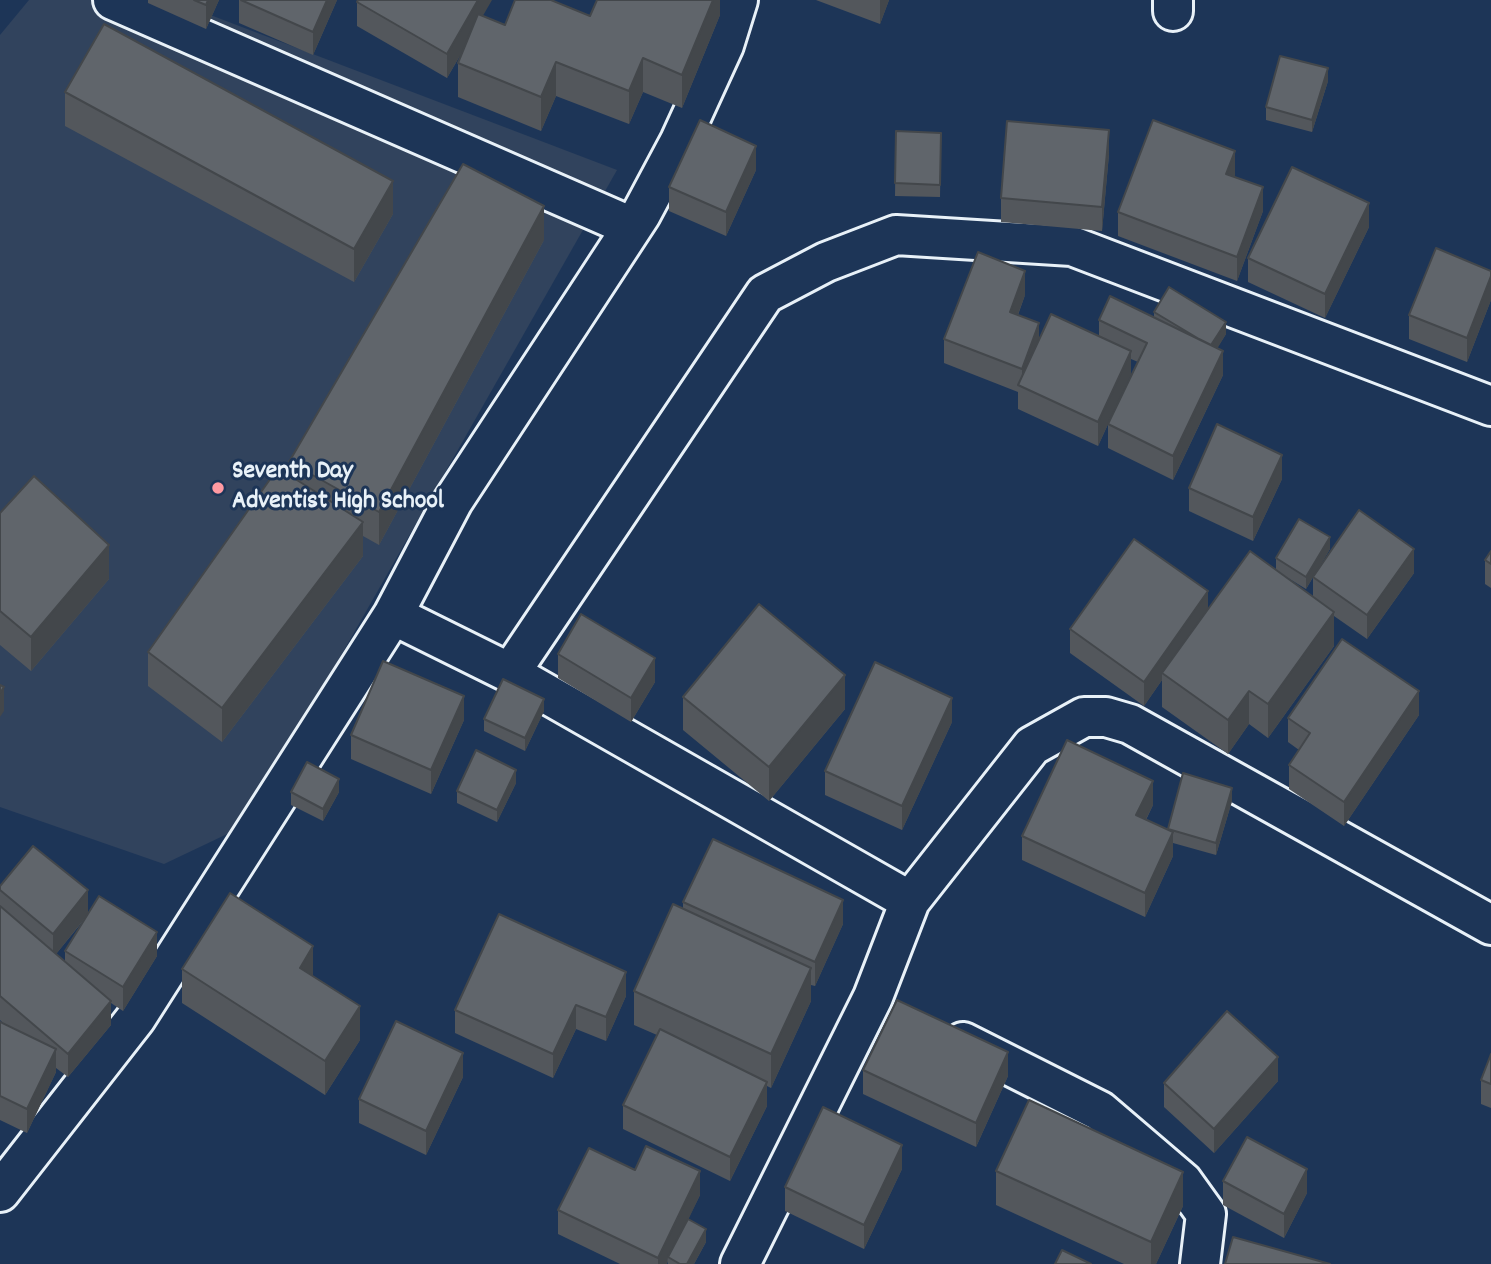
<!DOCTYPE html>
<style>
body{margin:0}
canvas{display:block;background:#1d3557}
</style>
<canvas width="1491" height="1264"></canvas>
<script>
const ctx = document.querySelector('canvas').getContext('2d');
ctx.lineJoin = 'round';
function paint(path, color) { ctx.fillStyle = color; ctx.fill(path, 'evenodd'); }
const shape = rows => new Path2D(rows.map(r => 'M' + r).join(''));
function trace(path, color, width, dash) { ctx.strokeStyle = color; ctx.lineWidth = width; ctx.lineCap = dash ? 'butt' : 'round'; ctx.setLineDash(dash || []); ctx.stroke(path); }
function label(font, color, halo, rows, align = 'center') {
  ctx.font = font + ' Dekko,sans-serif'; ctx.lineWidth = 6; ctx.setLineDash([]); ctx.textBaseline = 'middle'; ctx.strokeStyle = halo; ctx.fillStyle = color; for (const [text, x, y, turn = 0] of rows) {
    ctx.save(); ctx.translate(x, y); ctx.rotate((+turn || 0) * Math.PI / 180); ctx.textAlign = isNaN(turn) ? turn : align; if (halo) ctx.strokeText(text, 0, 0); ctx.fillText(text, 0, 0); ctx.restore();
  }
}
const built = shape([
 [29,0,171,0,617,170,244,826,164,864,0,807,0,35]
]);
const minor = shape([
 [113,0,632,227],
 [1173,11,1173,0],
 [393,615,453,501,641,214,680,141,724,45,738,0],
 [510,673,765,294,826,262,896,235,1072,246,1491,406],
 [963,1042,1100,1111,1183,1182,1206,1214,1200,1264],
 [0,1192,136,1018,393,615,510,673,910,901],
 [740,1264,873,997,910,901,1032,746,1084,717,1106,717,1130,724,1491,925]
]);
const wall = shape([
 [148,0,219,0,206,29,148,3],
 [239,0,337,0,313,55,239,23],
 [720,0,720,15,682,108,643,92,629,124,556,96,541,131,458,97,458,63,465,47,447,78,357,26,357,2,483,16,505,25,590,16],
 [816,0,889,0,880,24],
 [1328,81,1312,132,1266,120,1266,107],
 [65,92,393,214,354,282,65,126],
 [896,131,941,133,940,197,895,196],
 [1109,154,1102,231,1001,222,1001,198],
 [756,170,726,236,669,211,669,187],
 [1235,175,1234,177,1263,211,1237,281,1118,236,1118,212],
 [1369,227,1325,318,1248,282,1248,258],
 [544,240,379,545,363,536,363,556,222,742,148,686,148,652,289,476,289,462],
 [1491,271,1491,300,1467,362,1409,339,1409,315],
 [1025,295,1018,315,1039,339,1099,336,1099,320,1154,317,1154,312,1226,334,1217,348,1223,375,1173,480,1108,448,1108,424,1138,362,1131,359,1131,374,1098,446,1018,409,1018,392,944,363,944,339],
 [1282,479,1253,541,1189,511,1189,488],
 [0,513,109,579,31,671,0,645],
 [1330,549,1306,589,1283,575,1313,597,1313,577,1414,573,1367,639,1334,616,1334,646,1268,738,1249,724,1228,754,1162,707,1162,680,1144,706,1070,653,1070,629,1208,609,1276,570,1276,558],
 [1491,551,1491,588,1485,584,1485,560],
 [558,654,655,682,631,722,558,678],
 [683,697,845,709,769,801,683,730],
 [544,711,525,751,484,731,484,719],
 [1419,715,1344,826,1289,789,1289,765,1299,750,1288,742,1288,718],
 [464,720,431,794,351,759,351,735],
 [952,722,902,830,825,795,825,771],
 [516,783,497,822,457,803,457,791],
 [291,792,339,792,323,821,291,805],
 [1232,801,1216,855,1173,843,1173,856,1145,917,1022,860,1022,836,1153,805,1146,820,1168,830],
 [0,886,88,914,157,956,123,1011,111,1003,111,1025,68,1077,56,1068,56,1072,27,1133,0,1120,0,1022,4,1024,0,1020],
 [88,915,65,951,65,962,56,954],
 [683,902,843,924,815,986,811,985,811,1001,771,1088,767,1086,767,1106,730,1181,623,1129,623,1105,657,1035,634,1025,634,991,683,909],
 [182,969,313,976,360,1040,325,1095,182,1003],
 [626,996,606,1041,576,1029,553,1078,455,1033,455,1010],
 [1491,1054,1491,1108,1481,1104,1481,1080],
 [863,1070,1008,1076,976,1147,863,1094],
 [463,1077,426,1155,359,1123,359,1099],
 [1278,1081,1214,1153,1164,1107,1164,1083],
 [902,1169,864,1249,785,1211,785,1187],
 [635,1170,700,1195,688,1219,706,1242,694,1264,668,1264,668,1261,667,1264,620,1264,558,1234,558,1210],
 [996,1171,1183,1206,1156,1264,1124,1264,996,1205],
 [1223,1181,1307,1193,1284,1238,1223,1205]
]);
const shadedWall = shape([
 [208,0,219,0,206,29,206,5],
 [327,0,337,0,313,55,313,32],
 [478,0,492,0,447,78,447,54],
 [713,0,720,0,720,15,682,108,682,75],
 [880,0,889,0,880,24],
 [643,58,643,92,629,124,629,91],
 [556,62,556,96,541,131,541,97],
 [1328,68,1328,81,1312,132,1312,120],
 [1109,130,1109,154,1102,231,1102,207],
 [756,146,756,170,726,236,726,212],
 [1235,151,1235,175,1226,198,1226,174],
 [393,181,393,214,354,282,354,249],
 [1263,187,1263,211,1237,281,1237,257],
 [1369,203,1369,227,1325,318,1325,294],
 [544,206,544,240,379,545,379,512],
 [1025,271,1025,295,1010,336,1010,312],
 [1491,276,1491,300,1467,362,1467,338],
 [1226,322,1226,334,1211,359,1211,346],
 [1039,323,1039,347,1022,387,1022,369],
 [1131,351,1131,374,1098,446,1098,422],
 [1223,351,1223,375,1173,480,1173,456],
 [1282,455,1282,479,1253,541,1253,517],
 [363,522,363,556,222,742,222,708],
 [1330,537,1330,549,1306,589,1306,577],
 [109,545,109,579,31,671,31,637],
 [1414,549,1414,573,1367,639,1367,615],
 [1208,591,1208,615,1162,673,1162,680,1144,706,1144,682],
 [1334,612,1334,646,1268,738,1268,704],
 [655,658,655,682,631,722,631,698],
 [845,675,845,709,769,801,769,767],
 [4,687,4,711,0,717,0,693],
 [1249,691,1249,724,1228,754,1228,720],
 [1419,691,1419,715,1344,826,1344,802],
 [464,696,464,720,431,794,431,770],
 [952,698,952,722,902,830,902,806],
 [544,699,544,711,525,751,525,738],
 [516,770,516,783,497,822,497,810],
 [339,779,339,792,323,821,323,809],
 [1153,781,1153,805,1136,839,1136,815],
 [1232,788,1232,801,1216,855,1216,843],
 [1173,832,1173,856,1145,917,1145,893],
 [88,890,88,914,53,958,53,934],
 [843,900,843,924,815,986,815,962],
 [157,932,157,956,123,1011,123,987],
 [313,946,313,980,300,968],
 [811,968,811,1001,771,1088,771,1054],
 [626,972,626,996,606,1041,606,1017],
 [111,1001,111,1025,68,1077,68,1054],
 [576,1005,576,1029,553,1078,553,1054],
 [360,1006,360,1040,325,1095,325,1061],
 [56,1049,56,1072,27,1133,27,1109],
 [1008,1052,1008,1076,976,1147,976,1123],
 [463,1053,463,1077,426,1155,426,1131],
 [1278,1057,1278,1081,1214,1153,1214,1129],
 [767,1082,767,1106,730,1181,730,1157],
 [902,1145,902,1169,864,1249,864,1225],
 [1307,1169,1307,1193,1284,1238,1284,1214],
 [700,1171,700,1195,670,1258,668,1257,667,1264,658,1264,658,1258],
 [1183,1172,1183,1206,1156,1264,1151,1264,1151,1242],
 [706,1229,706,1242,694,1264,687,1264]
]);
const building = shape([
 [194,0,208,0,206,5,194,0],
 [241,0,327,0,313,32,241,0],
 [358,0,478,0,447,54,357,2,358,0],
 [515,0,551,0,590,16,597,0,713,0,682,75,643,58,629,91,556,62,541,97,458,63,478,14,505,25,515,0],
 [104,24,393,181,354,249,65,92,104,24],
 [1280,56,1328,68,1312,120,1266,107,1280,56],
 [700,120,756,146,726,212,669,187,700,120],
 [1153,120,1235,151,1226,174,1263,187,1237,257,1118,212,1153,120],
 [1007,121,1109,130,1102,207,1001,198,1007,121],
 [896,131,941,133,940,185,895,183,896,131],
 [463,164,544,206,379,512,289,462,463,164],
 [1292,167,1369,203,1325,294,1248,258,1292,167],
 [1436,248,1491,271,1491,276,1467,338,1409,315,1436,248],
 [978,252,1025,271,1010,312,1039,323,1022,369,944,339,978,252],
 [1169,287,1226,322,1211,345,1199,339,1154,312,1169,287],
 [1110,296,1223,351,1173,456,1108,424,1147,343,1099,320,1110,296],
 [1051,314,1131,351,1098,422,1018,385,1051,314],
 [1217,424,1282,455,1253,517,1189,488,1217,424],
 [278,468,363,522,222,708,148,652,278,468],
 [34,476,109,545,31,637,0,611,0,513,34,476],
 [1359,510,1414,549,1367,615,1313,577,1359,510],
 [1299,519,1330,537,1306,577,1276,558,1299,519],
 [1134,539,1208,591,1144,682,1070,629,1134,539],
 [1250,551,1334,612,1268,704,1249,691,1228,720,1162,673,1250,551],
 [1491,551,1491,564,1485,560,1491,551],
 [759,604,845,675,769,767,683,697,759,604],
 [581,614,655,658,631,698,558,654,581,614],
 [1342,639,1419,691,1344,802,1289,765,1310,733,1288,718,1342,639],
 [383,661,464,696,431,770,351,735,383,661],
 [875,662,952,698,902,806,825,771,875,662],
 [503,679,544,699,525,738,484,719,503,679],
 [0,685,4,687,0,693,0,685],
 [1067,740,1153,781,1136,815,1173,832,1145,893,1022,836,1067,740],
 [476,750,516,770,497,810,457,791,476,750],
 [307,762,339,779,323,809,291,792,307,762],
 [1183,773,1232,788,1216,843,1168,829,1183,773],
 [713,839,843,900,815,962,683,902,713,839],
 [33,846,88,890,53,934,0,890,0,886,33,846],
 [230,893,313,946,300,968,360,1006,325,1061,182,969,230,893],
 [99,896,157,932,123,987,65,951,99,896],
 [673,904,811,968,771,1054,634,991,673,904],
 [0,906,111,1001,68,1054,0,996,0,906],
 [499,914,626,972,606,1017,576,1005,553,1054,455,1010,499,914],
 [897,1000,1008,1052,976,1123,863,1070,897,1000],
 [1227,1011,1278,1057,1214,1129,1164,1083,1227,1011],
 [396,1021,463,1053,426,1131,359,1099,396,1021],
 [0,1022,56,1049,27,1109,0,1096,0,1022],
 [660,1029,767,1082,730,1157,623,1105,660,1029],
 [1491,1054,1491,1084,1481,1080,1491,1054],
 [1029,1100,1183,1172,1151,1242,996,1171,1029,1100],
 [823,1107,902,1145,864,1225,785,1187,823,1107],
 [1247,1137,1307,1169,1284,1214,1223,1181,1247,1137],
 [646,1146,700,1171,658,1258,558,1210,589,1148,635,1170,646,1146],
 [688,1219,706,1229,687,1264,680,1264,668,1257,688,1219],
 [1233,1237,1330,1264,1225,1264,1233,1237],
 [1062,1250,1091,1264,1055,1264,1062,1250]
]);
const markers = [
 [218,488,7,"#ff9aa2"]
];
const poiNames = [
 ["Seventh Day",232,473],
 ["Adventist High School",232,503]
];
paint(built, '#31435d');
trace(minor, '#e8f1f8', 44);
trace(minor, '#1d3557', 38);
paint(wall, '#53575c');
paint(shadedWall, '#43474b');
paint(building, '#60656b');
trace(building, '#43474b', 2);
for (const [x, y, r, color] of markers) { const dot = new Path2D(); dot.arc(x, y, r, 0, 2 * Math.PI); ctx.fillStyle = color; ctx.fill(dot); trace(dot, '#1d3557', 2.5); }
label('bold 26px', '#e8f1f8', '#1d3557', poiNames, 'left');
</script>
